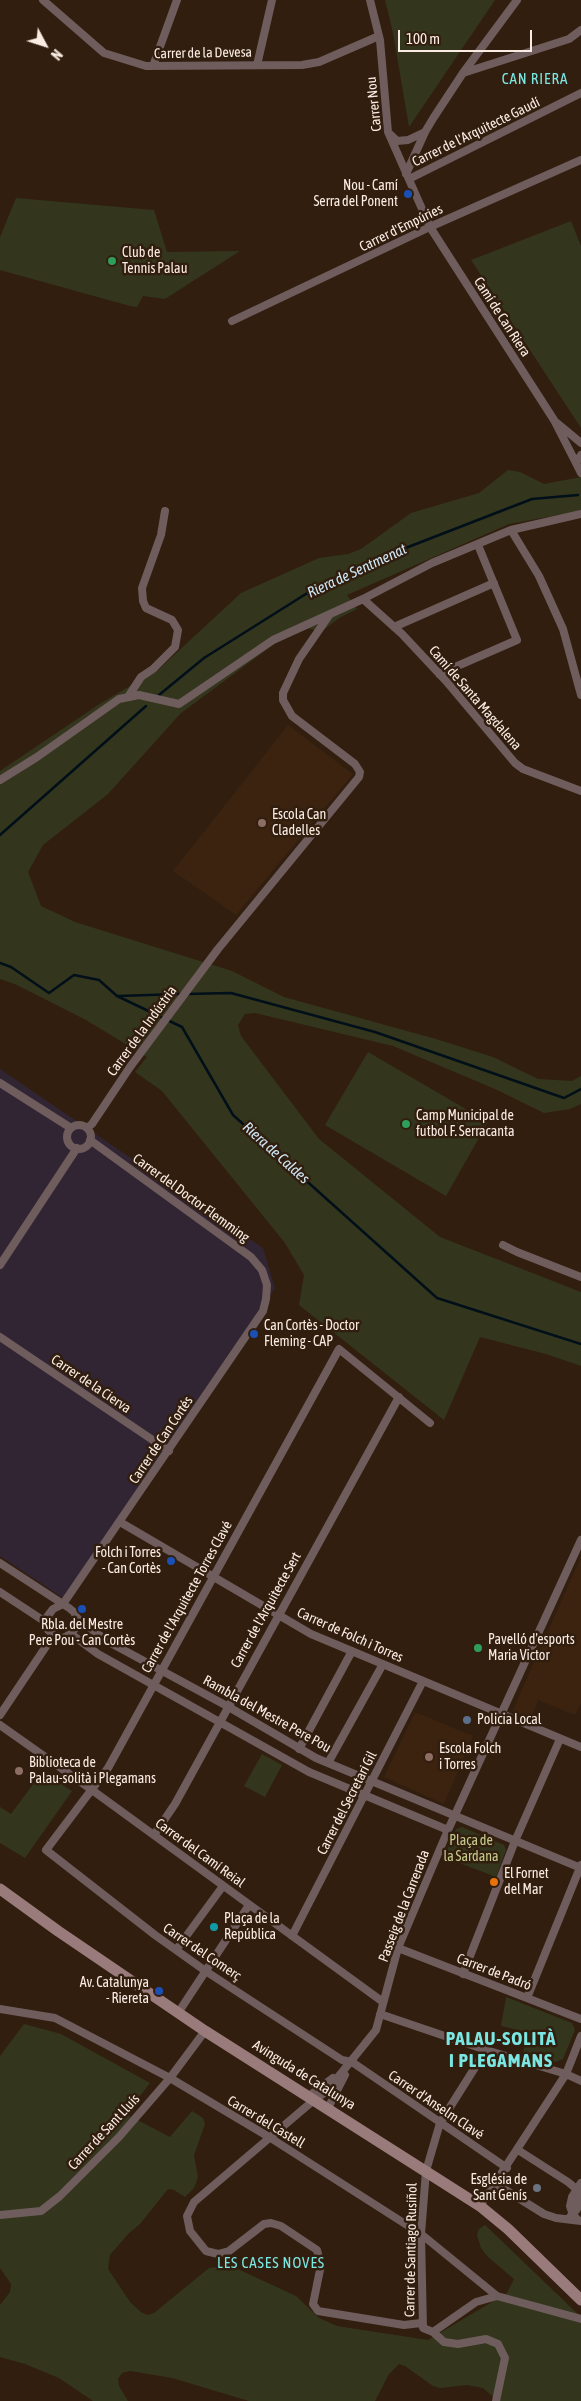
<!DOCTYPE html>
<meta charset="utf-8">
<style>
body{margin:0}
#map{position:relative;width:581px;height:2401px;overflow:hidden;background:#311e0f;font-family:"Asap Condensed",sans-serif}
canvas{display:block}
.north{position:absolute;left:20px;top:20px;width:50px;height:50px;-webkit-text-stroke:4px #311e0f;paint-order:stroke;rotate:130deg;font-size:14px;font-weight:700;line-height:20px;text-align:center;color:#faece3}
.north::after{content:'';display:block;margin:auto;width:18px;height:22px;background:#faece3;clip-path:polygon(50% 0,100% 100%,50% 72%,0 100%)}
.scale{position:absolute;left:398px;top:30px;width:134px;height:22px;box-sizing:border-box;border:2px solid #faece3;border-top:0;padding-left:6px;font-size:15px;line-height:18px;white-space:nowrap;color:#faece3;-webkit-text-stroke:4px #311e0f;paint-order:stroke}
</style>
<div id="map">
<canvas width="581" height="2401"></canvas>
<div class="north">N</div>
<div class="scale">100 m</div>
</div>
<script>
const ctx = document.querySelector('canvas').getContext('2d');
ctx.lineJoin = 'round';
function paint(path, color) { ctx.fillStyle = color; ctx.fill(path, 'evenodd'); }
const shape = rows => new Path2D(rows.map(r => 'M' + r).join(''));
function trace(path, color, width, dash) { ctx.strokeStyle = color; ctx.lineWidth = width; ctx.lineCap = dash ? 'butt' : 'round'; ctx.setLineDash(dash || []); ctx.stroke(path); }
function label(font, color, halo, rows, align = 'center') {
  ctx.font = font + ' "Asap Condensed",sans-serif'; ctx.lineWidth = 5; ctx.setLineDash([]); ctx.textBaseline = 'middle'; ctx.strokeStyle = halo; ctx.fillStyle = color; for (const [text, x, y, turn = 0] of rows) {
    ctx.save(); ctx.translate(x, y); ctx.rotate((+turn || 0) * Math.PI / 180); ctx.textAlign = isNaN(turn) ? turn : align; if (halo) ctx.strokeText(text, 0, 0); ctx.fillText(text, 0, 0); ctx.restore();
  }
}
const built = shape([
 [288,725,353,774,236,915,173,871],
 [581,1557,581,1703,575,1715,538,1700,531,1718,512,1712],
 [415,1712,473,1736,444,1804,384,1777]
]);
const industrial = shape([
 [0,1069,263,1248,275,1288,63,1598,0,1556]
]);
const green = shape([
 [385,0,495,0,409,127,393,33],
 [16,198,154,210,167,252,240,251,165,299,143,296,137,307,130,306,0,270,0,237],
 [571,221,581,246,581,428,471,260],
 [508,470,520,472,544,484,581,477,581,511,509,524,347,595,357,609,339,618,321,632,308,628,277,642,181,713,108,794,43,845,28,872,41,906,75,922,232,971,284,997,436,1039,493,1057,538,1079,572,1081,581,1076,581,1104,570,1109,544,1113,495,1089,393,1046,255,1013,245,1014,238,1025,241,1036,319,1139,440,1237,581,1292,581,1366,546,1354,480,1337,444,1420,299,1305,304,1275,285,1243,162,1091,135,1072,147,1057,86,1020,15,984,0,979,0,771,101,703,159,669,241,593,319,558,348,554,361,549,411,513,479,493],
 [368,1052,488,1122,446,1196,325,1125],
 [262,1754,282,1765,265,1797,244,1786],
 [42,1772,72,1791,25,1858,0,1843,0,1807,11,1814],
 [462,1827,504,1845,506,1850,496,1877,444,1857,456,1829],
 [506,1997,572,2023,575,2030,563,2059,555,2062,523,2053,527,2032,501,2026],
 [24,2024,61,2034,150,2083,126,2114,170,2137,192,2111,203,2118,205,2124,194,2155,198,2177,194,2188,185,2197,174,2190,168,2189,140,2224,129,2233,110,2255,108,2269,130,2302,141,2312,147,2315,154,2313,209,2268,229,2265,296,2296,319,2318,337,2326,428,2340,507,2293,514,2279,488,2257,481,2248,477,2235,479,2229,485,2225,581,2317,581,2401,498,2401,483,2388,467,2385,440,2388,433,2386,405,2366,399,2364,389,2374,375,2401,249,2401,172,2378,130,2371,122,2373,118,2379,119,2386,128,2401,93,2401,59,2378,25,2364,0,2357,0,2305,10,2292,11,2284,0,2268,0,2056]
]);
const stream = shape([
 [159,695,204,658,309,592,385,556,532,499,578,495],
 [0,835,146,706],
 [0,963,11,967,49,993,74,975,99,980,117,996,182,1027,233,1115,437,1298,581,1344],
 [186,994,231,993,375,1032,564,1098,581,1089],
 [118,996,180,994]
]);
const street = shape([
 [43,0,104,53,146,66,302,65,319,62,379,36],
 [370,0,380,40,388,132,430,227,554,420,576,463],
 [257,65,272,0],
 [153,66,177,0],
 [463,73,569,39,581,30],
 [391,135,397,141,408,140,425,132],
 [406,174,425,132,434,117,463,73,517,0],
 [409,179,581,93],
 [232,321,432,226,581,160],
 [557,423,581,443],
 [581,455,576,463,581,473],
 [511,530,539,576,563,629,581,695],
 [363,599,402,634,446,681,515,763,523,769,581,791],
 [394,627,494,583],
 [439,674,517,640,478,545],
 [128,697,141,677,153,669,175,647,178,630,172,620,146,608,143,601,142,588,161,535,165,511],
 [0,780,37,757,119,699,139,695,179,704,273,640,363,599,432,563,511,530,581,514],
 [0,1083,71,1128],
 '67 1137a12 12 0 1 1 24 0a12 12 0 1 1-24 0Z',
 [87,1128,92,1124,130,1067,218,949,359,777,360,772,355,764,292,716,283,700,283,693,299,659,330,614],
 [503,1245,517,1252,581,1277],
 [0,1265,77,1148],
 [0,1337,169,1451],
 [430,1423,339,1349,108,1768,46,1850,155,1935,207,1972,342,2060,352,2062,507,2168],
 [120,1522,311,1634,581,1747],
 [0,1563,69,1608,74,1612,77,1618,75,1629,66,1637,58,1639,48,1630,47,1617,53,1609,63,1604],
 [0,1592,47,1623],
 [63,1604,263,1311,266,1299,267,1285,262,1270,251,1257,90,1140],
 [77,1618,107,1641,227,1706,316,1758,581,1868],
 [71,1634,98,1654,309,1772,448,1830],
 [0,1715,53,1636],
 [0,1725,92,1790,383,2002],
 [299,1749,352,1651],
 [328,1763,383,1664],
 [154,1835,175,1804,399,1397],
 [292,1936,423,1681],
 [398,1948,581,2019],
 [176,1950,223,1886],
 [463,1974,515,1841,560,1739],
 [527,1998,581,1865],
 [0,2009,55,2018,170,2078,269,2137,421,2234,497,2296],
 [178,2013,249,1905],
 [380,2014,486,2050,566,2074,581,2081],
 [486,2050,440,2123,426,2171,421,2234,423,2328,433,2332,476,2302,497,2296,581,2319],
 [309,2096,333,2078],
 [328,2108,345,2075],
 [518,2150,568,2182,574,2187,581,2199],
 [496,2184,544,2214,556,2218,581,2221],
 [480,2206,566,2074,581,2036],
 [0,2215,41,2211,60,2196,119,2137,170,2078,205,2031],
 [569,2218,577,2209,580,2198],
 [578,2220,573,2215,570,2206,572,2197,581,2183],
 [421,2323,404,2325,318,2311,313,2304,321,2265,317,2250,281,2226,271,2223,264,2224,229,2251,218,2254,206,2251,190,2231,187,2216,194,2202,314,2100,326,2092,376,2030,398,1948,448,1830,581,1540],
 [433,2332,444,2342,458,2344,486,2339,498,2344,505,2358,496,2401]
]);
const secondary = shape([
 [0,1889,58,1931,205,2031,480,2206,508,2229,581,2300]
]);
const markers = [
 [408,194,5,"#1a4fb4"],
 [112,261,5,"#2e9e5b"],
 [262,823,5,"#8d6e63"],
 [406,1124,5,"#2e9e5b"],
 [254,1334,5,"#1a4fb4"],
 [171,1561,5,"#1a4fb4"],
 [82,1609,5,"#1a4fb4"],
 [478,1648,5,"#2e9e5b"],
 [467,1720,5,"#5c6f8a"],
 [429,1757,5,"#8d6e63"],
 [19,1771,5,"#8d6e63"],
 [494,1882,5,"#e8710a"],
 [214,1927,5,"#0f9aa8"],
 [159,1991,5,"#1a4fb4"],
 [537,2188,5,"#6b7280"]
];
const streetNames = [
 ["Carrer de la Devesa",203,53,-1],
 ["Carrer Nou",374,104,-96],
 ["Carrer de l'Arquitecte Gaudí",476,132,-26],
 ["Carrer d'Empúries",401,228,-26],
 ["Camí de Can Riera",502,317,57],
 ["Camí de Santa Magdalena",475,698,49],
 ["Carrer de la Indústria",142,1031,-54],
 ["Carrer del Doctor Flemming",191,1198,36],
 ["Carrer de la Cierva",91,1384,34],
 ["Carrer de Can Cortés",161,1440,-56],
 ["Carrer de l'Arquitecte Torres Clavé",187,1597,-61],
 ["Carrer de l'Arquitecte Sert",266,1610,-61],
 ["Carrer de Folch i Torres",350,1635,24],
 ["Rambla del Mestre Pere Pou",267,1714,29],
 ["Carrer del Secretari Gil",347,1803,-63],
 ["Carrer del Camí Reial",200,1853,36],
 ["Passeig de la Carrerada",404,1906,-69],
 ["Carrer del Comerç",202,1952,34],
 ["Carrer de Padró",494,1972,21],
 ["Avinguda de Catalunya",304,2075,32],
 ["Carrer d'Anselm Clavé",436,2105,34],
 ["Carrer del Castell",266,2122,31],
 ["Carrer de Sant Lluís",104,2132,-47],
 ["Carrer de Santiago Rusiñol",411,2250,-89]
];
const poiNames = [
 ["Nou - Camí",398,186,"right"],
 ["Serra del Ponent",398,202,"right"],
 ["Club de",122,253],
 ["Tennis Palau",122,269],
 ["Escola Can",272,815],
 ["Cladelles",272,831],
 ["Camp Municipal de",416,1116],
 ["futbol F. Serracanta",416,1132],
 ["Can Cortès - Doctor",264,1326],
 ["Fleming - CAP",264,1342],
 ["Folch i Torres",161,1553,"right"],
 ["- Can Cortès",161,1569,"right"],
 ["Rbla. del Mestre",82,1625,"center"],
 ["Pere Pou - Can Cortès",82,1641,"center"],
 ["Pavelló d'esports",488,1640],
 ["Maria Victor",488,1656],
 ["Policia Local",477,1720],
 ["Escola Folch",439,1749],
 ["i Torres",439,1765],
 ["Biblioteca de",29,1763],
 ["Palau-solità i Plegamans",29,1779],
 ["El Fornet",504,1874],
 ["del Mar",504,1890],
 ["Plaça de la",224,1919],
 ["República",224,1935],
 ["Av. Catalunya",149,1983,"right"],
 ["- Riereta",149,1999,"right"],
 ["Església de",527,2180,"right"],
 ["Sant Genís",527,2196,"right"]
];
const parkNames = [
 ["Plaça de",471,1841],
 ["la Sardana",471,1857]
];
const neighbourhoodNames = [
 ["CAN RIERA",535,79],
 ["LES CASES NOVES",271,2263]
];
const waterNames = [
 ["Riera de Sentmenat",357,571,-25],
 ["Riera de Caldes",276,1153,42]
];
const districtNames = [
 ["PALAU-SOLITÀ",501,2039],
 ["I PLEGAMANS",501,2061]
];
paint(built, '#3b230f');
paint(industrial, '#322533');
paint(green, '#33361c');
trace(stream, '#000f19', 2.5);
trace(street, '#6f5c5c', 8);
trace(secondary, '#9a7b7b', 11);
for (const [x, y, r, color] of markers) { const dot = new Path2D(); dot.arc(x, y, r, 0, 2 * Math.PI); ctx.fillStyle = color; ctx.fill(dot); trace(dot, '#311e0f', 2); }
label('14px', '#faece3', '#311e0f', streetNames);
label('14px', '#faece3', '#311e0f', poiNames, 'left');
label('14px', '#c5cc8b', '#311e0f', parkNames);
ctx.letterSpacing = '1px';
label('15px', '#7be7e3', '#311e0f', neighbourhoodNames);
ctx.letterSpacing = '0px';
label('italic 15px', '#cfe8f8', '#311e0f', waterNames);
ctx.letterSpacing = '1px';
label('bold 19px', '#7be7e3', '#311e0f', districtNames);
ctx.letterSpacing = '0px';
</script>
